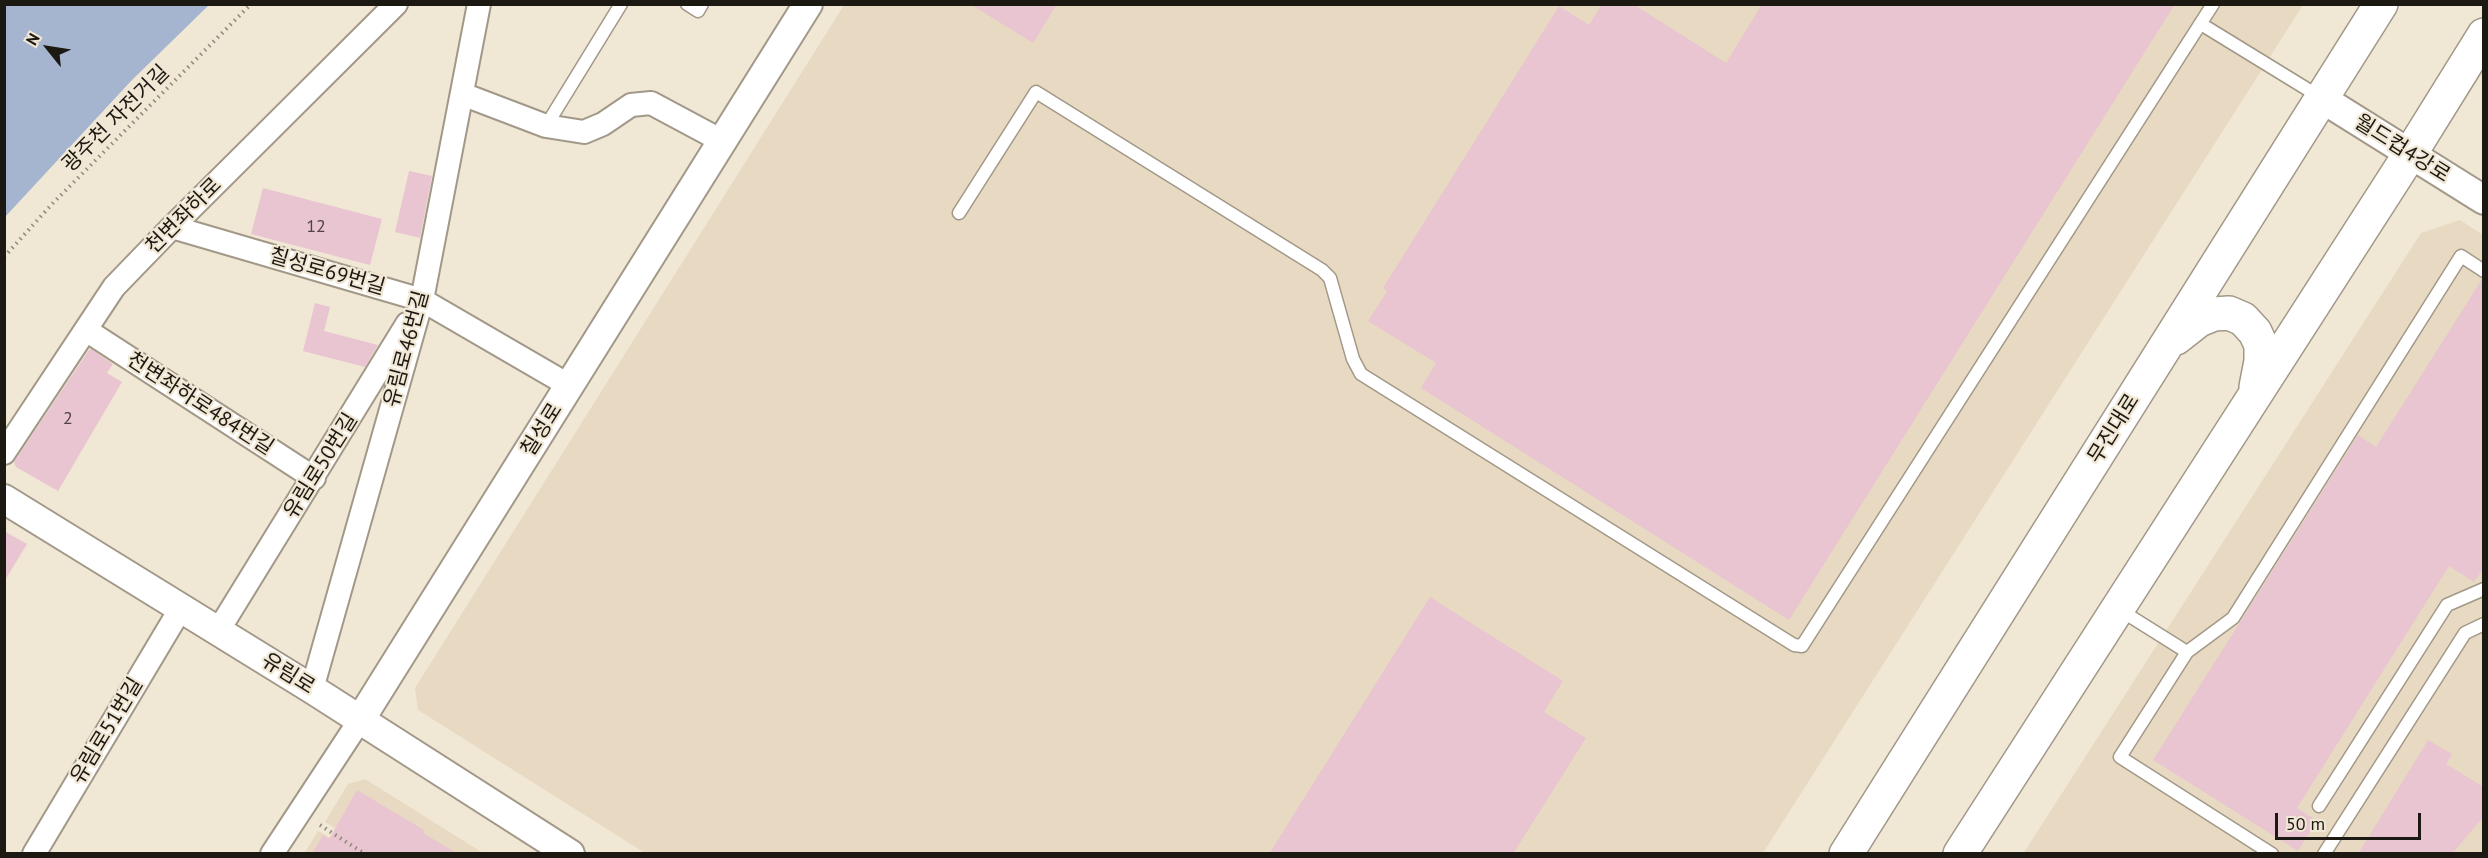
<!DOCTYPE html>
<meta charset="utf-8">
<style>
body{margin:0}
#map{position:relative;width:2488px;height:858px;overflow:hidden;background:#f1e7d5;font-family:"PT Sans",sans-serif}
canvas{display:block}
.frame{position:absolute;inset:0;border:6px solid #1c1812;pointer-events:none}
.north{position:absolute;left:18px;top:18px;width:60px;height:60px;-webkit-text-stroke:4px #f1e7d5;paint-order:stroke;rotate:300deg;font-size:16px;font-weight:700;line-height:24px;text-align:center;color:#1c1812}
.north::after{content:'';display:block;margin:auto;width:21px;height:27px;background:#1c1812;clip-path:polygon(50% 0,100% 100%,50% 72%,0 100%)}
.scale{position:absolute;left:2275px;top:813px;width:146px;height:27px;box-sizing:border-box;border:3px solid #1c1812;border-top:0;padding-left:8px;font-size:18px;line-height:21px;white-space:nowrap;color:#1c1812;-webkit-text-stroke:4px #f1e7d5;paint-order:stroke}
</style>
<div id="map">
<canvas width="2488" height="858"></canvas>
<div class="frame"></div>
<div class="north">N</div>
<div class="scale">50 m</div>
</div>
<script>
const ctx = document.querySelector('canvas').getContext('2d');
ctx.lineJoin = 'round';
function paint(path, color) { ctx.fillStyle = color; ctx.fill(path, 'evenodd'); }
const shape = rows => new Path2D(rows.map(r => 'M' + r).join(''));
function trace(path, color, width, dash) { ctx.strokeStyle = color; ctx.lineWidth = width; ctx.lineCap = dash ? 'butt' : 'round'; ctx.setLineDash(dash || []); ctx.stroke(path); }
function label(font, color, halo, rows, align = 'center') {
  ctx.font = font + ' "PT Sans","Noto Sans KR",sans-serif'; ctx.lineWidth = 4.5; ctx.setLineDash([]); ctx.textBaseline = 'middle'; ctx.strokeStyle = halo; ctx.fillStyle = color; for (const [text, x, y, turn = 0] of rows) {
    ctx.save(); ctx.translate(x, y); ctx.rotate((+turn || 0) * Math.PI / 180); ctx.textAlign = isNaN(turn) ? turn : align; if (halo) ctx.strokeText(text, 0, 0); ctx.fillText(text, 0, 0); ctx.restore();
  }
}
const built = shape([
 [844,5,2303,5,1763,853,645,853,418,710,415,688],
 [2460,220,2483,235,2483,853,2023,854,2421,233],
 [365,779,483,853,376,853,325,822,348,784],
 [318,831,356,853,304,854]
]);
const water = shape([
 [5,4,209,5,131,81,5,217]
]);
const building = shape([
 [970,4,1057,4,1033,43],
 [1602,4,1633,4,1726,63,1762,4,2175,4,1789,620,1421,388,1436,363,1368,321,1387,291,1383,288,1559,6,1589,25],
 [409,171,432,176,420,238,395,232],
 [263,188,382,219,370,265,251,234],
 [2482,279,2484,279,2484,568,2474,582,2449,566,2297,808,2317,821,2298,851,2153,760,2358,435,2376,447],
 [315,303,330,307,324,331,378,345,365,367,303,351],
 [91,349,113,364,107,373,122,382,58,491,16,467,14,462,89,350],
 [4,531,27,544,4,582],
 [1430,597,1563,681,1544,712,1586,738,1513,854,1269,854],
 [2428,740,2452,754,2446,764,2484,787,2484,816,2452,854,2358,854],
 [357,790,424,830,423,833,458,854,312,854,323,835,329,839]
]);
const path = shape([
 [4,257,53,203,251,4],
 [320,825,365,854]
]);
const service = shape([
 [687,4,698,11,702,4],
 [2201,24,2320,97],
 [546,126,621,4],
 [959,213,1036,92,1322,270,1330,278,1353,359,1361,374,1794,645,1802,646,2213,4],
 [2120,610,2187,652],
 [2319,806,2447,605,2484,589],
 [2272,854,2120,757,2187,652,2233,618,2461,256,2484,271],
 [2324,854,2465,633,2484,624]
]);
const minor = shape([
 [462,94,546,126,584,132,603,124,631,105,651,103,722,141],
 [172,227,422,300,570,386],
 [86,330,314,478],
 [4,453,114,287,172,227,396,4],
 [218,631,407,324],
 [312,689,422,300,479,4],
 [34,854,181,608],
 [272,854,360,720]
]);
const tertiary = shape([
 [2321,98,2484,200],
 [4,499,312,689,570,854],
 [360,720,808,4]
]);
const secondary = shape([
 [2176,338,2199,320,2214,314,2229,313,2243,319,2255,332,2261,345,2261,361,2256,387],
 [1846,854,2381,4],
 [1960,854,2410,154,2484,35]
]);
const numberNames = [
 ["12",316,227],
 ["2",68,419]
];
const streetNames = [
 ["광주천 자전거길",116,119,-45],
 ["월드컵4강로",2402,149,32],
 ["천변좌하로",184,216,-45],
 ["칠성로69번길",327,272,16],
 ["유림로46번길",407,349,-75],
 ["천변좌하로484번길",200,404,33],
 ["무진대로",2114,429,-58],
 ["칠성로",542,430,-58],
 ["유림로50번길",321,466,-58],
 ["유림로",288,674,32],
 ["유림로51번길",107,731,-59]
];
paint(built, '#e8dac2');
paint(water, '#a6b5cf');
paint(building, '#e8c5d0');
trace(service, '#a29888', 15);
trace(minor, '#a29888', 26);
trace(tertiary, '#a29888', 32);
trace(secondary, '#a29888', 36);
trace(path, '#90897d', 4, [1.5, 4.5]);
trace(service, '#fff', 12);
trace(minor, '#fff', 22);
trace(tertiary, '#fff', 28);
trace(secondary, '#fff', 33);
label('18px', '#4f4342', null, numberNames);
label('21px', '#1c1812', '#f1e7d5', streetNames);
</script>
